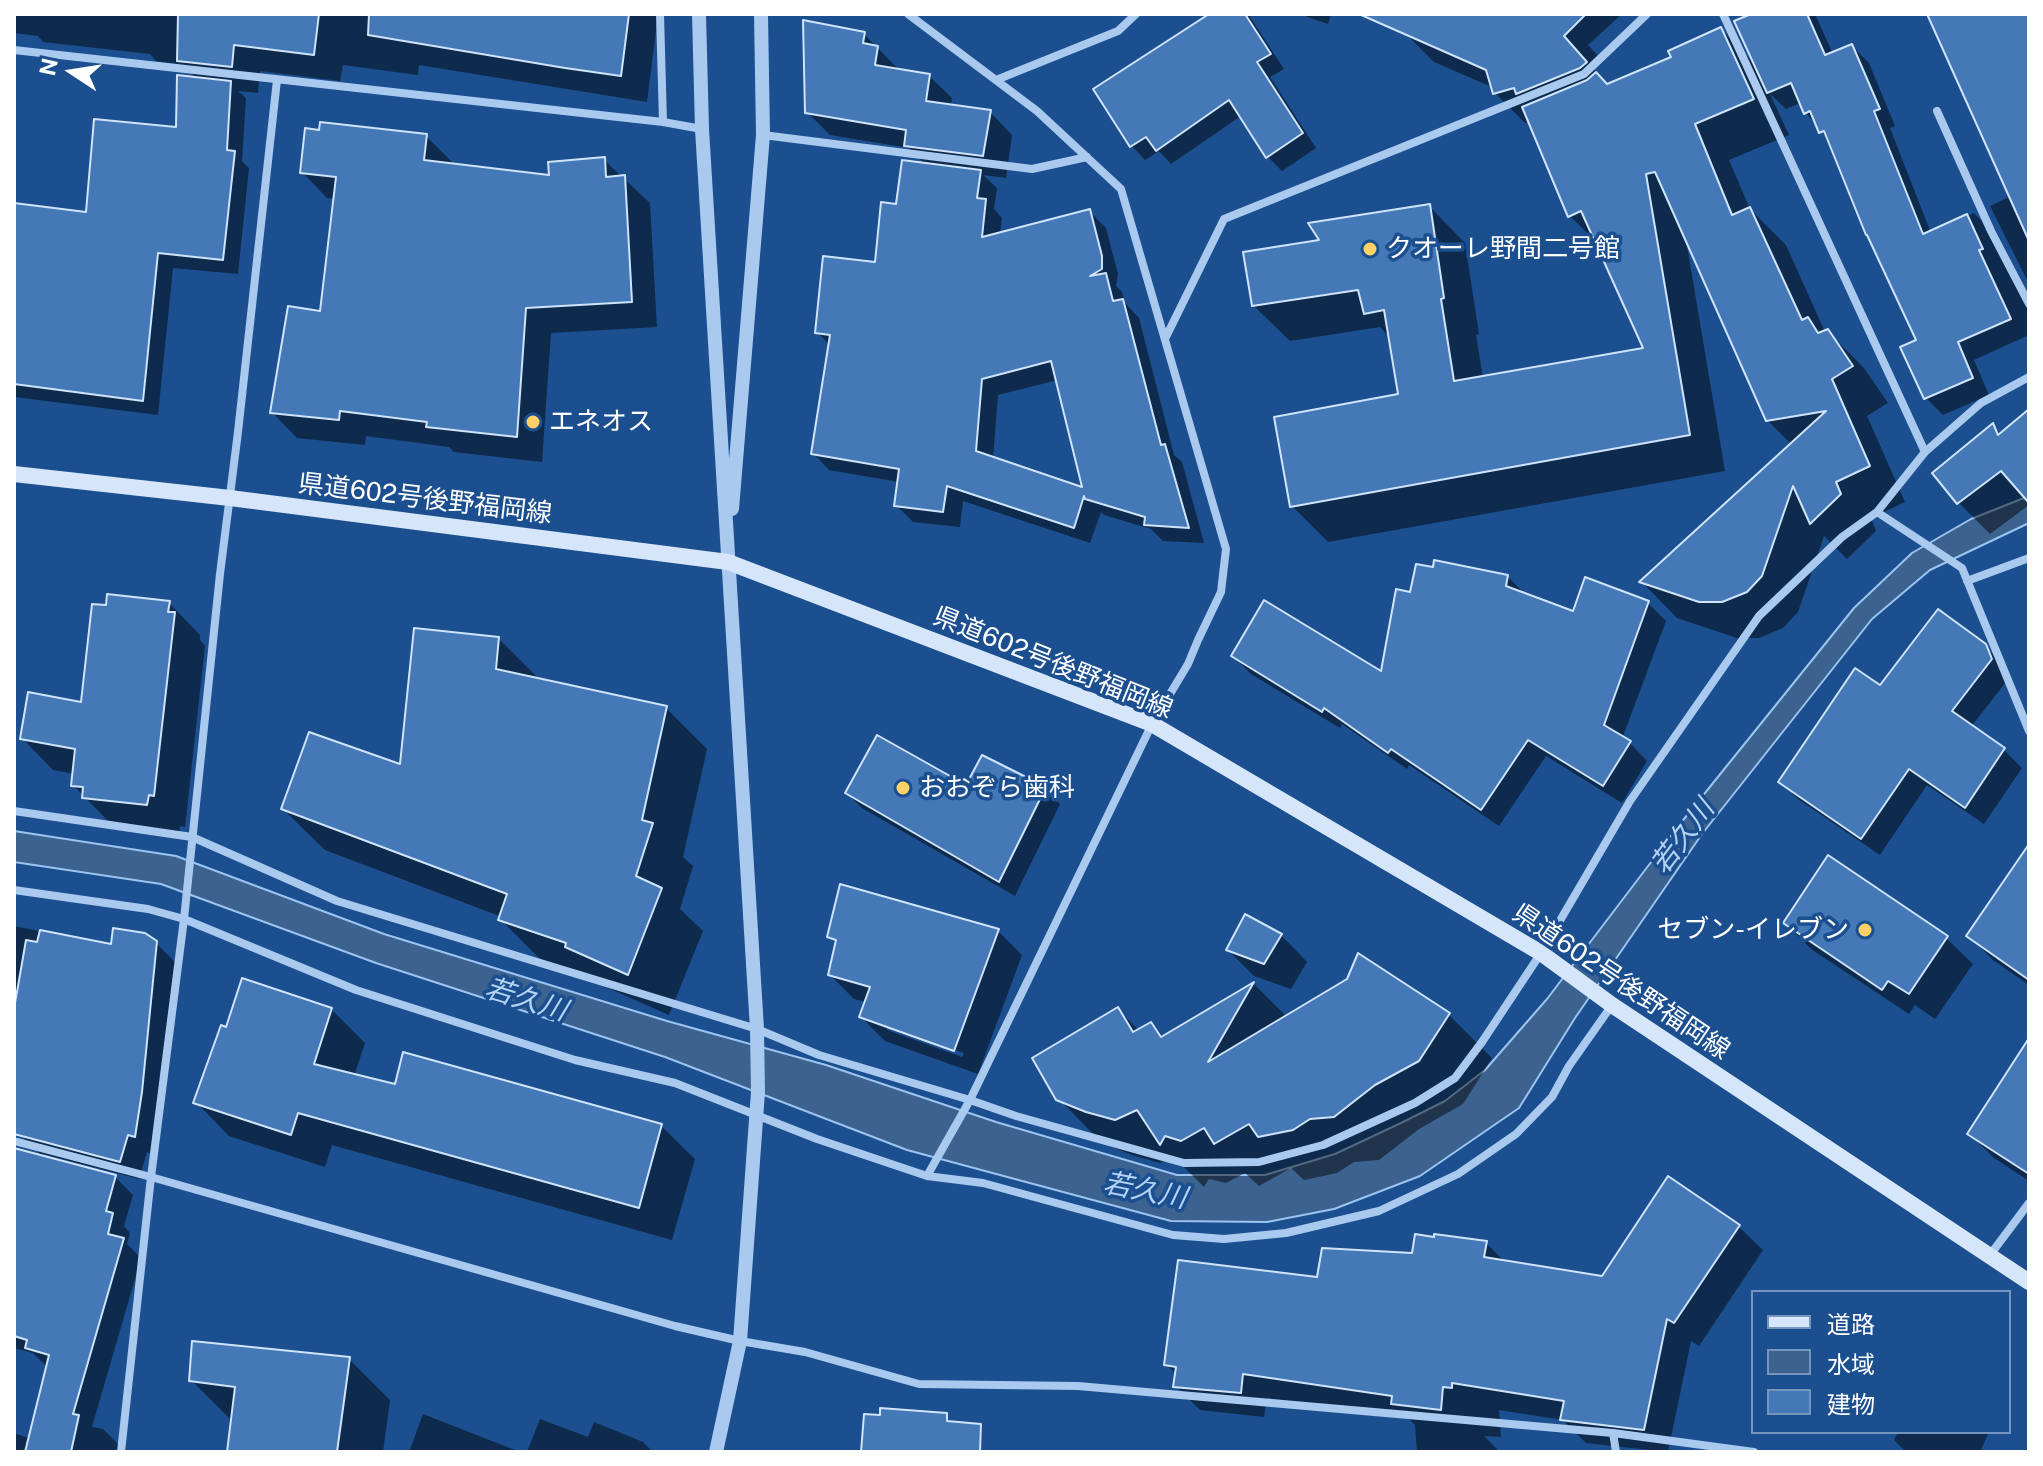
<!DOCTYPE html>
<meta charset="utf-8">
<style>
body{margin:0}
#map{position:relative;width:2043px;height:1466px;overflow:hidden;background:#1b4f8f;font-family:"Public Sans","Noto Sans JP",sans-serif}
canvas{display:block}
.frame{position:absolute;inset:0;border:16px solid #fff;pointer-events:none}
.legend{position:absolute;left:1751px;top:1290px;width:260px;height:144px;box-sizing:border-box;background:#1b4f8f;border:2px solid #7695bc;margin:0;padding:10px 14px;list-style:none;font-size:24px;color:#fff}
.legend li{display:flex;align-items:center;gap:16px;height:40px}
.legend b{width:40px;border:2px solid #7695bc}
.north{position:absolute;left:32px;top:32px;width:80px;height:80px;-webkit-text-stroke:6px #1b4f8f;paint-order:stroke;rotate:282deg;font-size:22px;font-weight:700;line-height:32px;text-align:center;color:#fff}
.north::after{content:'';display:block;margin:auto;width:28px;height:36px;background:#fff;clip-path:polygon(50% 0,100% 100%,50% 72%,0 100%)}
</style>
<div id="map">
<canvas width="2043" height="1466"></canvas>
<div class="frame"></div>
<ul class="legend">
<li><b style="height:10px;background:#d6e6fa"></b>道路</li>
<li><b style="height:22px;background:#3c6290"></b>水域</li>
<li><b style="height:22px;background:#4478b7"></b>建物</li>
</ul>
<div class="north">N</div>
</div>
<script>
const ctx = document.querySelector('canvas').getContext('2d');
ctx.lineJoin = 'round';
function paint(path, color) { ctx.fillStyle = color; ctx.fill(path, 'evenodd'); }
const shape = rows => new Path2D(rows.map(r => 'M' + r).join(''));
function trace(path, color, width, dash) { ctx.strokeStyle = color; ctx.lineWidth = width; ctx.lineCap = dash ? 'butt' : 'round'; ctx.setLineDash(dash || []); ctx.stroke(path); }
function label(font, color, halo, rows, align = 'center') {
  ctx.font = font + ' "Public Sans","Noto Sans JP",sans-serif'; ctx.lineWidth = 7; ctx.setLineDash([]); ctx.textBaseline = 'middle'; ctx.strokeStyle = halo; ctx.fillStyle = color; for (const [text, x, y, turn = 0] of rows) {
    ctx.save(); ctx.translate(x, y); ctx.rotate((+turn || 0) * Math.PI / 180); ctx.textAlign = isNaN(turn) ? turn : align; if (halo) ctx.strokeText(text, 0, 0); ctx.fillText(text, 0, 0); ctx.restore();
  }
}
const water = shape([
 [2029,496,2029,523,1930,570,1872,619,1702,834,1575,1018,1519,1108,1420,1176,1334,1209,1267,1222,1171,1221,907,1150,665,1057,376,963,161,884,14,862,14,831,176,856,384,934,667,1021,826,1065,996,1122,1177,1175,1265,1175,1335,1154,1401,1123,1445,1101,1485,1070,1547,999,1680,824,1854,608,1912,553,1971,519,2029,496]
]);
const shadow = shape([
 [14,14,658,14,647,102,419,65,418,75,343,65,340,81,260,71,258,93,238,91,246,98,242,161,249,168,238,274,173,268,158,415,14,397,14,205,88,214,178,129,198,80,183,65,156,61,150,54,43,42,38,36,14,33],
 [1213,14,1248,14,1284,69,1270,77,1316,148,1282,171,1268,157,1241,116,1171,164,1159,151,1145,160,1131,145],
 [1299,14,1331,14,1328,24],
 [1412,14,1622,14,1588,45,1600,58,1592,67,1609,86,1673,58,1721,29,1755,64,1755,14,1815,14,1833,54,1852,46,1869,63,1895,126,1890,128,1931,233,1974,213,1991,231,2029,306,2029,335,1974,360,1989,395,1943,415,1926,398,1918,341,1831,142,1806,113,1801,103,1786,109,1770,94,1789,135,1729,160,1750,209,1786,245,1825,332,1827,331,1864,368,1888,403,1867,416,1905,502,1871,518,1876,531,1847,559,1824,536,1798,612,1783,628,1759,638,1737,638,1677,618,1642,582,1792,445,1767,420,1686,240,1725,471,1328,542,1292,506,1400,396,1390,338,1380,327,1290,341,1253,305,1322,241,1429,206,1465,243,1479,334,1476,335,1483,378,1645,349,1598,244,1570,216,1530,121,1525,123,1495,93,1494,88,1434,62,1404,32],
 [1940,14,2029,14,2029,284,1990,206,2009,197,1995,167,1997,166],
 [864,34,900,71,929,76,952,98,951,106,990,112,1012,135,1006,178,983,175,997,188,994,209,1002,218,1000,234,1089,211,1106,228,1118,274,1116,286,1122,292,1125,303,1139,318,1174,455,1182,462,1204,543,1163,541,1151,529,1104,515,1101,512,1090,543,963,501,960,527,913,522,896,505,899,482,829,470,813,453,831,346,817,332,877,264,898,206,926,165,909,148,830,135,807,112],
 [1058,380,1085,490,993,459,998,395],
 [426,136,452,162,451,165,551,177,604,160,650,203,657,327,551,333,542,462,454,452,449,447,366,436,365,445,297,438,272,412,322,314,335,199,327,198,302,172],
 [2029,412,2029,505,1990,534,1958,502,1993,426,2002,435],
 [1507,576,1525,594,1574,613,1648,603,1666,621,1622,739,1630,743,1647,761,1622,803,1546,756,1499,826,1409,765,1407,769,1342,724,1340,728,1251,674,1233,656,1382,675,1412,594],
 [169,603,200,635,200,640,205,646,185,827,180,826,179,835,116,829,73,785,75,774,53,770,22,738,83,704,107,607],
 [498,638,541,681,666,708,707,749,683,857,693,866,680,909,703,931,669,1015,608,988,602,982,542,961,501,920,502,917,325,850,283,809,401,767],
 [1984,646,2003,664,2009,678,1971,727,2004,750,2022,768,1984,824,1927,785,1880,855,1798,799,1780,782,1881,688],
 [966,788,1045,789,1060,804,1015,896,862,808,847,793],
 [2029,847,2029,985,1993,960,1969,936],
 [1785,923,1946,938,1973,964,1935,1019,1915,1005,1909,1014,1811,949],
 [14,926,112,946,156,943,175,962,153,1154,147,1152,139,1179,43,1154,42,1156,20,1134,14,1131],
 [998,931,1022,955,978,1074,885,1041,861,1017,866,1002,854,999,830,975,837,944,829,936],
 [887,1025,964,1053,962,1057,887,1030],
 [1281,935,1307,962,1291,989,1254,976,1228,950],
 [1254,984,1287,1017,1449,1015,1492,1058,1463,1104,1419,1129,1379,1160,1354,1162,1337,1173,1304,1180,1291,1168,1259,1186,1245,1173,1226,1183,1209,1179,1204,1187,1174,1157,1160,1163,1132,1155,1102,1143,1058,1098,1118,1009,1139,1031,1151,1024,1164,1037],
 [331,1009,365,1043,354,1076,396,1086,661,1126,695,1159,672,1240,332,1145,325,1167,229,1136,196,1102],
 [2029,1042,2029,1181,1994,1158,1970,1134],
 [14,1154,115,1177,133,1195,124,1226,130,1233,127,1244,141,1258,92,1427,103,1429,121,1447,120,1452,14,1452,14,1433,31,1439,48,1366,45,1365,33,1353,14,1348],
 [1738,1226,1763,1250,1699,1346,1691,1341,1668,1452,1586,1443,1563,1420,1499,1410,1501,1437,1484,1436,1500,1452,1417,1452,1415,1425,1408,1418,1267,1398,1264,1417,1200,1410,1176,1386,1177,1375,1166,1364,1319,1280,1414,1255,1486,1243,1505,1262,1603,1279],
 [349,1359,390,1400,383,1452,229,1452,233,1422,191,1380],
 [423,1414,520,1452,409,1452],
 [540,1419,588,1437,594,1422,643,1442,653,1452,527,1452],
 [1898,1432,1989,1432,1980,1452,1906,1452,1894,1440]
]);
const building = shape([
 [178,14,319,14,314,55,234,45,232,67,177,61,178,14],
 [369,14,629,14,621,76,565,68,368,35,369,14],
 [1209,14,1245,14,1271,54,1257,62,1303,133,1266,158,1229,100,1156,151,1146,137,1130,147,1093,89,1209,14],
 [1359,14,1586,14,1564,36,1587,62,1580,68,1516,94,1514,88,1493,94,1486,70,1359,14],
 [1751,14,1807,14,1825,55,1852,44,1880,109,1874,111,1923,234,1967,214,1983,249,1979,250,2011,319,1958,342,1973,378,1924,399,1900,347,1916,340,1867,235,1866,235,1824,131,1819,133,1810,111,1804,114,1791,83,1767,93,1734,21,1751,14],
 [1927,14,2029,14,2029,241,1927,14],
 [803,20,865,32,863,43,878,46,875,65,930,74,926,101,991,110,983,156,904,146,906,130,805,113,803,20],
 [1721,27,1754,99,1695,124,1732,215,1750,207,1802,320,1808,317,1818,333,1828,329,1853,366,1832,379,1870,466,1836,482,1841,494,1810,524,1793,486,1762,576,1747,592,1722,602,1699,602,1639,582,1826,411,1766,421,1655,172,1646,174,1690,435,1290,507,1274,417,1398,394,1384,310,1364,314,1358,290,1252,306,1243,252,1319,240,1308,223,1430,204,1444,298,1441,299,1454,381,1643,348,1581,211,1568,217,1522,107,1587,80,1596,72,1607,84,1671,57,1668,51,1721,27],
 [177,75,231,81,227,150,235,151,223,260,158,253,143,401,14,384,14,203,86,212,94,119,176,127,177,75],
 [320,122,427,134,424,160,549,175,548,162,605,157,606,177,625,175,632,302,526,308,517,437,426,427,427,422,340,411,339,420,270,413,288,306,320,311,336,177,300,173,305,128,319,130,320,122],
 [902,160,981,170,977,198,986,199,982,237,1090,209,1102,256,1102,269,1090,276,1106,273,1113,301,1123,299,1161,445,1165,444,1189,528,1144,525,1145,517,1085,499,1084,496,1074,528,947,486,943,512,894,506,899,469,811,454,830,335,815,333,823,256,875,262,881,202,896,204,902,160],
 [1051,361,1082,487,976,451,982,379,1051,361],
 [2029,409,2029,503,2001,471,1957,504,1932,473,1993,423,1998,435,2029,409],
 [1434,560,1508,575,1506,586,1573,611,1585,577,1649,601,1604,725,1631,741,1603,786,1528,740,1481,810,1391,749,1388,753,1324,708,1322,712,1231,656,1264,600,1381,671,1396,589,1410,592,1416,564,1433,567,1434,560],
 [107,594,170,601,168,612,175,612,154,796,149,795,147,805,82,798,83,787,71,786,75,749,20,739,28,692,81,702,92,604,106,605,107,594],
 [1938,609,1986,644,1992,659,1952,711,2005,748,1965,808,1909,769,1861,839,1778,782,1855,668,1880,685,1938,609],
 [414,628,499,637,496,669,667,706,642,820,653,823,636,876,662,888,628,975,565,947,566,943,498,920,507,894,281,809,309,732,400,764,414,628],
 [877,735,966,785,982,755,1046,787,999,882,845,793,877,735],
 [2029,844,2029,980,1966,936,2029,844],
 [1828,855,1948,936,1909,994,1888,981,1882,990,1783,923,1828,855],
 [840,884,999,929,954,1051,859,1017,870,987,828,975,836,940,827,937,840,884],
 [1245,914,1282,934,1264,964,1226,950,1245,914],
 [113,928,145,933,157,941,142,1092,135,1137,128,1135,120,1162,14,1134,14,1009,26,940,37,942,40,930,111,944,113,928],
 [1358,953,1450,1013,1419,1061,1375,1085,1334,1117,1310,1119,1293,1130,1258,1137,1249,1124,1214,1144,1204,1128,1181,1141,1165,1136,1160,1145,1137,1110,1115,1120,1086,1112,1056,1100,1032,1058,1118,1007,1133,1032,1151,1022,1161,1037,1254,982,1208,1062,1347,979,1358,953],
 [242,978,332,1008,314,1064,395,1084,403,1052,662,1124,639,1208,298,1113,291,1135,193,1103,221,1025,226,1027,242,978],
 [2029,1038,2029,1174,1967,1134,2029,1038],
 [14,1148,116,1175,106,1211,113,1213,108,1234,124,1238,73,1414,79,1415,71,1452,25,1452,49,1355,25,1348,27,1340,14,1336,14,1148],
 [1668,1176,1740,1225,1674,1323,1667,1319,1644,1430,1560,1420,1564,1401,1452,1383,1452,1388,1443,1387,1441,1410,1391,1404,1392,1396,1243,1374,1241,1393,1173,1387,1176,1367,1164,1365,1178,1260,1317,1277,1322,1248,1412,1253,1415,1234,1434,1237,1434,1234,1487,1241,1484,1257,1602,1276,1668,1176],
 [192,1341,350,1357,337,1452,227,1452,235,1387,189,1381,192,1341],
 [880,1408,947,1413,947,1421,981,1424,980,1452,861,1452,864,1414,880,1415,880,1408]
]);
const minor = shape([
 [660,14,663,122],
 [908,14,1037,111,1121,189,1226,549,1221,592,1198,640,1188,664,1152,724,970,1100,927,1176],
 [1723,14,1925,452],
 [14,50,663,122,702,129],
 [996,80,1118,31,1136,14],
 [1937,111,1991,231,2029,304],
 [763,135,1032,169,1087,157],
 [1166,337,1224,219,1584,74,1647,14],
 [1877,512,1962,568,2029,731],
 [1967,581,2029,558],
 [14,811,192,837,337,901,757,1029,819,1055,970,1100,1016,1116,1184,1163,1259,1162,1323,1145,1415,1103,1455,1078,1482,1042,1541,953,1630,801,1759,616,1842,537,1877,512,1925,452,1981,403,2029,377],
 [14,890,148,909,184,919,356,990,575,1060,675,1083,817,1139,927,1176,983,1183,1173,1235,1224,1239,1286,1233,1379,1211,1458,1174,1516,1134,1552,1097,1569,1066,1612,1005],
 [14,1141,151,1177,675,1326,740,1341,805,1352,919,1384,1078,1386,1613,1433,1754,1452],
 [1990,1255,2029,1203],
 [1613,1433,1616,1452],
 [121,1452,151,1177,184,919,220,574,238,432,277,80]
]);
const tertiary = shape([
 [699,14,702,129,757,1029,758,1092,740,1341,716,1452],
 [732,509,763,135,761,14]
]);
const secondary = shape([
 [14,474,230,498,728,562,1152,724,1541,953,1612,1005,2029,1282]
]);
const markers = [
 [1370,249,8,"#ffd166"],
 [533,422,8,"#ffd166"],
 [903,788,8,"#ffd166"],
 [1865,930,8,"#ffd166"]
];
const poiNames = [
 ["クオーレ野間二号館",1386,249],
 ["エネオス",549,422],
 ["おおぞら歯科",919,788],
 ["セブン-イレブン",1849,930,"right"]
];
const streetNames = [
 ["県道602号後野福岡線",425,499,7],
 ["県道602号後野福岡線",1053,663,22],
 ["県道602号後野福岡線",1621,982,34]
];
const waterNames = [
 ["若久川",1683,837,-53],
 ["若久川",526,1000,17],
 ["若久川",1145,1191,11]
];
paint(water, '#3c6290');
trace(water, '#9cc4f0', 2);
paint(shadow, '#0007');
paint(building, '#4478b7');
trace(building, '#cfe3fa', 2);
trace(minor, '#a9c9ee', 8);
trace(tertiary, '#a9c9ee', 14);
trace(secondary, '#d6e6fa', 16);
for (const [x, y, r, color] of markers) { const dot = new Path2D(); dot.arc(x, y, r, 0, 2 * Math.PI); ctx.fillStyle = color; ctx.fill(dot); trace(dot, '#1b4f8f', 3); }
label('26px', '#fff', '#1b4f8f', poiNames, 'left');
label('26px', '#fff', '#1b4f8f', streetNames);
label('italic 28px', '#b5d3f5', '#1b4f8f', waterNames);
</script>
